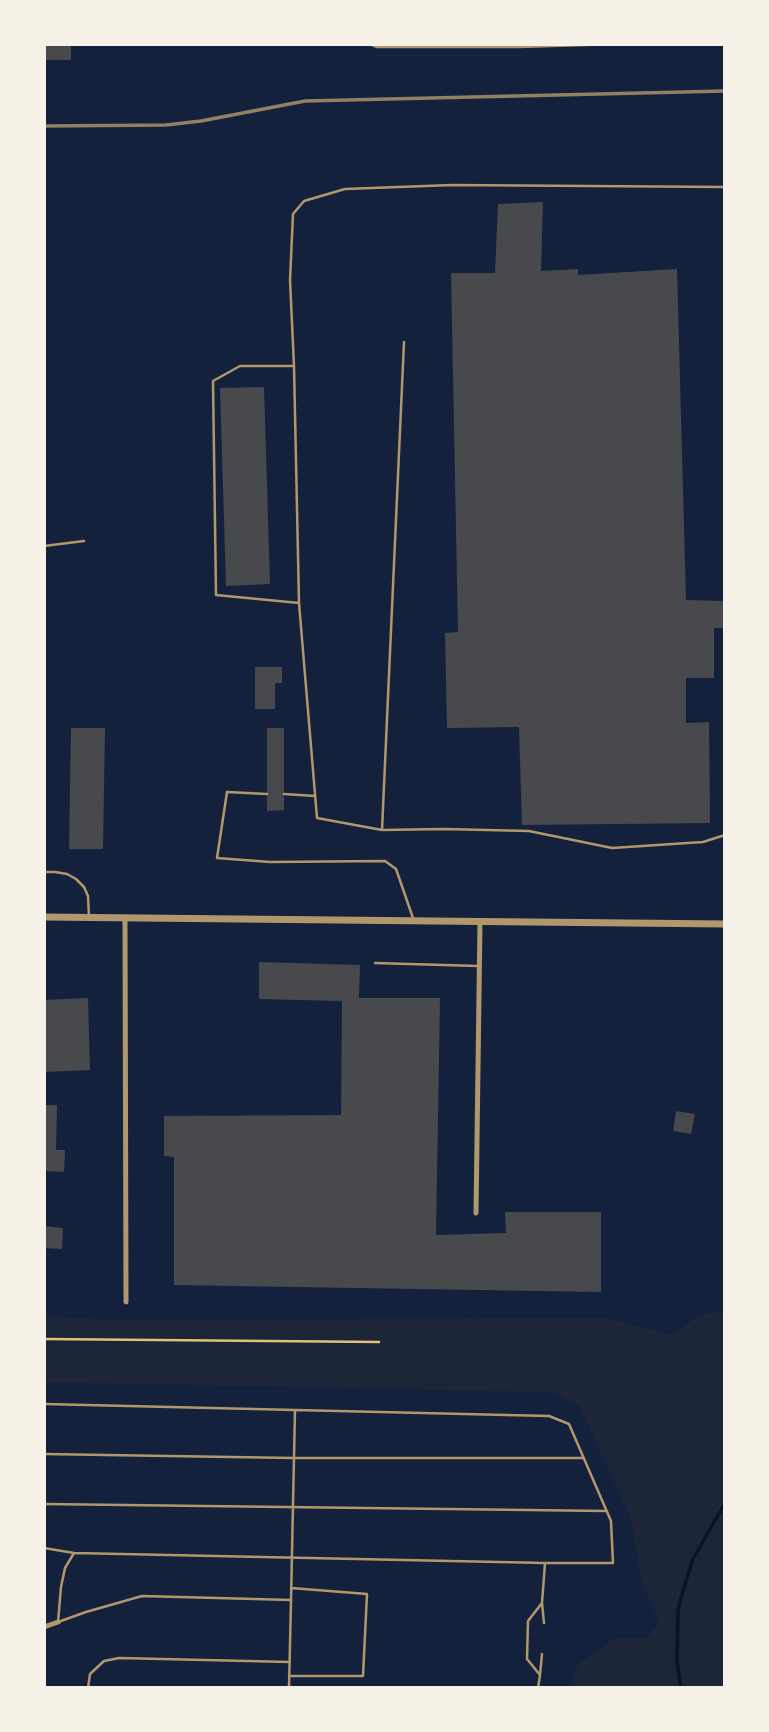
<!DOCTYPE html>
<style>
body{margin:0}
#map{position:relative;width:769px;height:1732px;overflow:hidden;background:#14213d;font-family:"Asap Condensed",sans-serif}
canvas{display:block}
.frame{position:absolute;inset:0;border:46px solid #f6f1e7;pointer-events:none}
</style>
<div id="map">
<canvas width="769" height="1732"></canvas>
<div class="frame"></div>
</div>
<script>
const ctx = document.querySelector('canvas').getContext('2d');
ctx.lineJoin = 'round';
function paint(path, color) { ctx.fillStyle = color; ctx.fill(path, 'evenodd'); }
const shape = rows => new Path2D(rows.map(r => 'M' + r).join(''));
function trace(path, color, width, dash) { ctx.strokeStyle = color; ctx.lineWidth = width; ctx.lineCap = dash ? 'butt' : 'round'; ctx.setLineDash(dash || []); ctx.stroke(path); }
const green = shape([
 [725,1311,725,1688,569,1688,578,1664,615,1638,647,1638,659,1621,642,1583,630,1517,579,1405,551,1392,44,1382,44,1316,118,1320,606,1318,672,1335,699,1315]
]);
const stream = shape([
 [681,1688,677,1662,678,1611,681,1597,693,1559,725,1503]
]);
const building = shape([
 [44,44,71,44,71,60,44,60],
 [543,202,541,271,578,269,578,275,677,269,686,600,725,601,725,628,714,628,714,678,686,678,686,723,709,722,710,823,522,825,519,727,447,728,445,633,458,632,451,273,495,273,498,204],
 [264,387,270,584,226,586,220,388],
 [255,667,282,667,282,683,275,683,275,709,255,709],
 [71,728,105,728,103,849,69,849],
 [267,728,284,728,284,810,267,811],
 [259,962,360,965,359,998,440,998,436,1235,506,1233,505,1212,601,1212,601,1292,174,1285,174,1157,164,1156,164,1116,341,1115,342,1001,259,999],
 [88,998,90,1070,44,1072,44,1000],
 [44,1105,57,1105,56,1150,65,1150,64,1172,44,1171],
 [676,1111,695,1114,691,1134,673,1131],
 [44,1226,63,1228,62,1249,44,1248]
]);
const path = shape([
 [44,1339,379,1342]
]);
const service = shape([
 [370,44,377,47,519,47,618,44],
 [725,187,452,185,345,189,304,201,293,214,290,280,294,366,299,603,317,818,382,830,444,829,529,831,612,848,703,842,725,835],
 [294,366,240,366,213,381,216,595,299,603],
 [44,546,84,541],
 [267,794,227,792,217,858,270,862,385,861,396,869,413,918],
 [284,794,315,796],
 [382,830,404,342],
 [44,872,55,872,67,874,76,879,84,887,88,896,89,917],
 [375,963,478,966],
 [44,1404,295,1410],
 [44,1454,293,1458,583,1458],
 [44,1504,607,1511],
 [44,1548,74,1553],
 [291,1600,295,1410,549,1416,569,1424,611,1521,613,1563,545,1563],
 [542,1603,544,1623],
 [540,1675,542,1654],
 [289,1676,363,1676,367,1594,291,1588],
 [88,1688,90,1674,104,1661,119,1658,290,1662],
 [289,1688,291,1600,142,1596,86,1612,58,1622,61,1587,65,1568,74,1553,545,1563,542,1603,528,1621,527,1659,540,1675,538,1688]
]);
const minor = shape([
 [125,918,126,1302],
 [476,1213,480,922],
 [44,1627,58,1622]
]);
const tertiary = shape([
 [44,917,725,924]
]);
const rail = shape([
 [44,126,166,125,201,121,305,101,725,91]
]);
paint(green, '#1d2539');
trace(stream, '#0b132b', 3.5);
paint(building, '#48494c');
trace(path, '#e5c07b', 2.5);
trace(service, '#b1986c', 2.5);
trace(minor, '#b1986c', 5);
trace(tertiary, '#b1986c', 7);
trace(rail, '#918062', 3.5);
</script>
